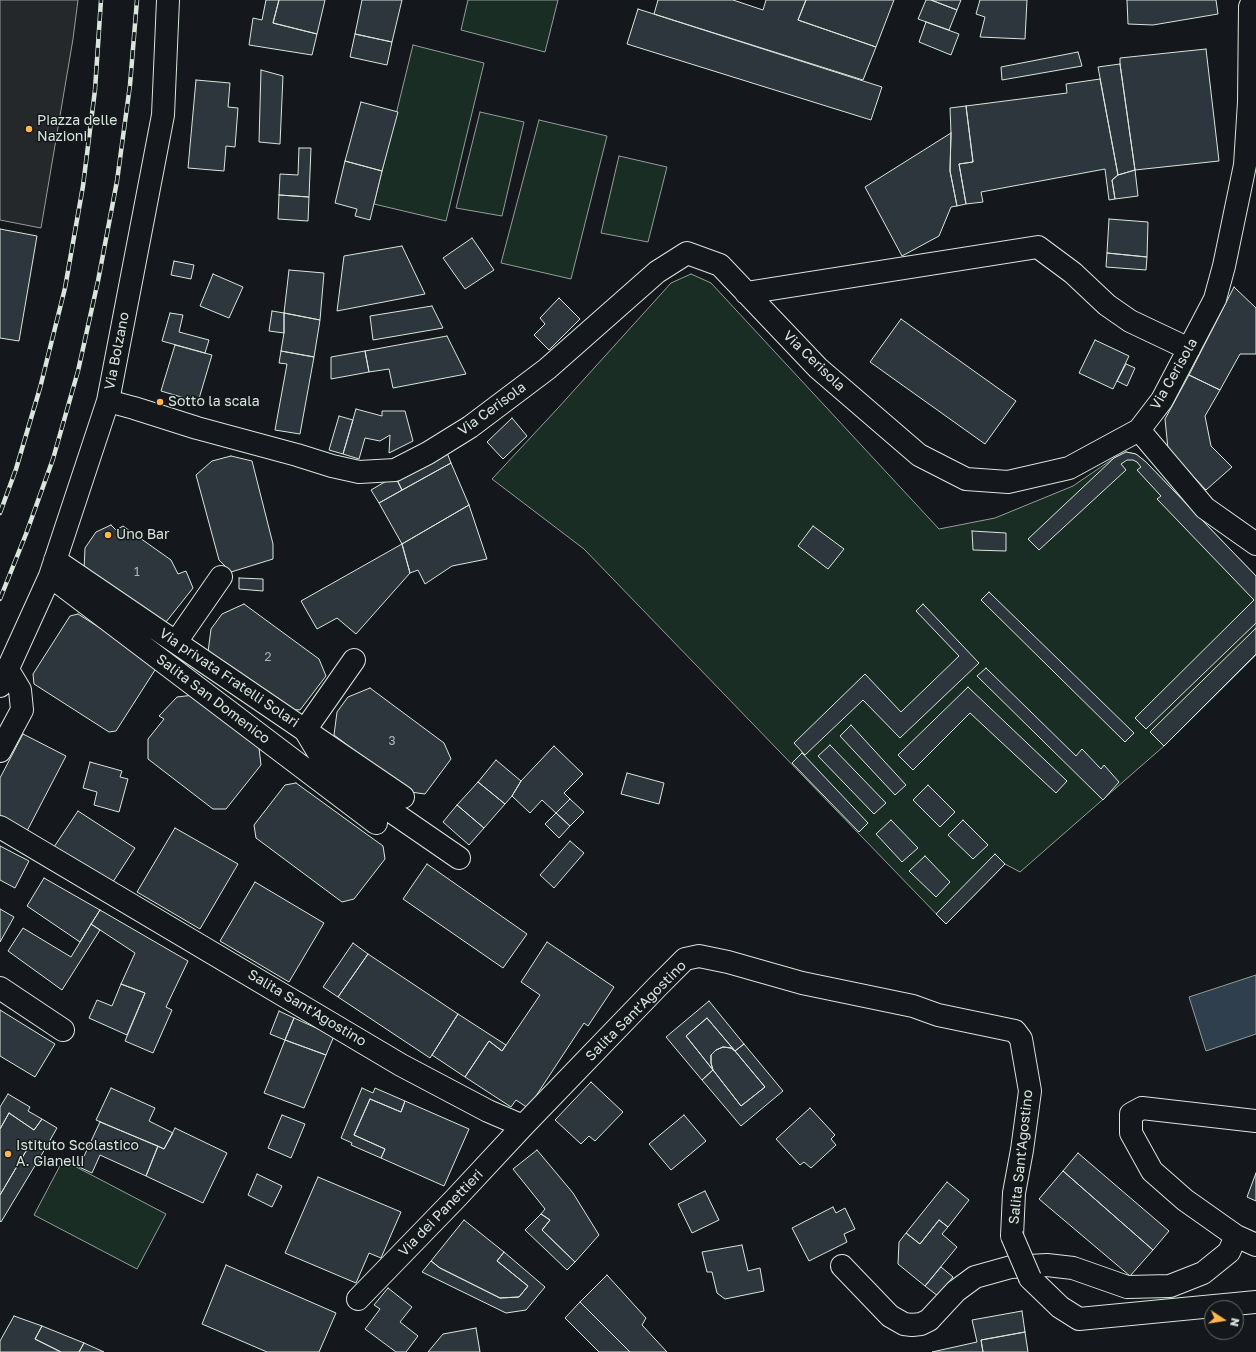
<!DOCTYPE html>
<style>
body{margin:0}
#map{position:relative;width:1256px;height:1352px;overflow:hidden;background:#14181c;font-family:"Golos Text",sans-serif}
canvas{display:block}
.north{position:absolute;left:1204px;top:1300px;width:40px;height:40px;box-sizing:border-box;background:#14181c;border:1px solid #626a69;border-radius:50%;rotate:102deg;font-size:11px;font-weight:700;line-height:16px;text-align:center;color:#d8e6dc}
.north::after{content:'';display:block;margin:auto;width:14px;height:18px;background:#ffb74d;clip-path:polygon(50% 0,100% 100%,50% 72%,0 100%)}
</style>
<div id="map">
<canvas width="1256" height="1352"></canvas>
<div class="north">N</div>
</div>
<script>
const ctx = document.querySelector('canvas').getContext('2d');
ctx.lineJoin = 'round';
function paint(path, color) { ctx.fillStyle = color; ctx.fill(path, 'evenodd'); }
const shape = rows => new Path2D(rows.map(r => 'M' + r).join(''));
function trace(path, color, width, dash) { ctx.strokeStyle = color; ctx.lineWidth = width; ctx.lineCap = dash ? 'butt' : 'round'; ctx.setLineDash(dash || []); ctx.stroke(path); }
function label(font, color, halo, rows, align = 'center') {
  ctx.font = font + ' "Golos Text",sans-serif'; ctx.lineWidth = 3; ctx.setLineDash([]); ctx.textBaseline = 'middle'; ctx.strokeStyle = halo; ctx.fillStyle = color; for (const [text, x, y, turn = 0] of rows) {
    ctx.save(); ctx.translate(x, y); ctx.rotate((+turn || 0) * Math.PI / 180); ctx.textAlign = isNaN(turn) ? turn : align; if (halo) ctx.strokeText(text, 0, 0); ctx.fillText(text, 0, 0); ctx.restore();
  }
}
const green = shape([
 [468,0,558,0,545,52,461,30,468,0],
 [413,45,484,63,446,221,374,204,413,45],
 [480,112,524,122,502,216,456,208,480,112],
 [539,120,607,136,571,279,501,263,539,120],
 [619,156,667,167,648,242,601,233,619,156],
 [691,274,711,283,939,529,995,518,1073,486,1114,458,1126,452,1136,454,1146,462,1256,576,1256,655,1164,746,1020,872,1005,864,946,924,584,549,492,479,558,408,671,283,691,274],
 [63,1160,166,1214,137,1269,34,1215,63,1160]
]);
const parking = shape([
 [0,0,78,0,73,39,41,228,0,220,0,0]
]);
const water = shape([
 [1256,975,1256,1034,1206,1051,1189,997,1256,975]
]);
const building = shape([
 [266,0,279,0,273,23,317,34,312,55,249,45,253,18,262,20,266,0],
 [279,0,325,0,317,34,273,23,279,0],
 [362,0,402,0,392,42,355,34,362,0],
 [658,0,733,0,763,10,766,0,806,0,798,20,876,47,863,80,654,14,658,0],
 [806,0,894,0,876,47,798,20,806,0],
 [926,0,931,0,957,10,949,30,918,19,926,0],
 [931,0,961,0,957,10,931,0],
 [980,0,1027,0,1025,39,980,37,985,17,976,14,980,0],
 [1127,0,1216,0,1218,14,1153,25,1128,24,1127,0],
 [638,9,882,87,871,120,627,44,638,9],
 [926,22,959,34,951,55,919,42,926,22],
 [355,34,392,42,387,65,350,57,355,34],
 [1206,49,1219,161,1135,170,1120,64,1120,58,1206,49],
 [1078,52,1082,66,1002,80,1001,67,1078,52],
 [1120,64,1135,170,1118,175,1098,67,1120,64],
 [261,70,283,76,280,144,259,142,261,70],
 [1100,79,1118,175,1112,180,1115,199,1109,200,1105,169,981,192,983,202,966,204,959,164,973,162,966,106,1067,93,1066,84,1100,79],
 [196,80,230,83,228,107,238,108,235,147,226,146,224,171,188,168,196,80],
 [361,102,398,112,382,171,345,161,361,102],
 [966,106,973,162,959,164,966,204,957,206,950,171,951,133,950,108,966,106],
 [951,133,950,171,957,206,951,207,939,236,902,256,865,187,951,133],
 [299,148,311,148,309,197,279,195,280,174,298,175,299,148],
 [345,161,382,171,370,220,355,216,357,209,335,203,345,161],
 [1135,170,1138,196,1115,199,1112,180,1118,175,1135,170],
 [279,195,309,197,308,221,278,219,279,195],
 [1109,219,1148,222,1147,257,1107,253,1109,219],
 [0,229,37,236,19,341,0,338,0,229],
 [472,238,494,270,465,289,443,258,472,238],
 [402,246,425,294,337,311,344,256,402,246],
 [1107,253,1147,257,1146,270,1106,267,1107,253],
 [174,261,194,265,191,279,171,275,174,261],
 [289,270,324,273,320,320,284,313,289,270],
 [213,274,243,287,229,318,200,306,213,274],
 [1234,287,1256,308,1256,354,1240,354,1220,390,1189,375,1234,287],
 [559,298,580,319,549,350,534,335,545,324,540,318,559,298],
 [432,306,443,328,373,340,370,316,432,306],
 [272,311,284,313,284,333,269,331,272,311],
 [170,313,183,315,179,332,209,340,205,353,162,341,170,313],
 [284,313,320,320,314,357,281,351,284,333,284,313],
 [901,319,1016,401,985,444,870,362,901,319],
 [447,336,466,374,393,388,389,369,369,372,365,351,447,336],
 [1095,340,1129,356,1113,389,1079,373,1095,340],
 [175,345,212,355,198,402,161,391,175,345],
 [281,351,314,357,300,434,275,430,287,364,279,363,281,351],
 [365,351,369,372,331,379,331,357,365,351],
 [1126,364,1135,368,1127,386,1117,381,1126,364],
 [1189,375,1220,390,1205,416,1211,446,1232,467,1206,490,1168,449,1165,419,1189,375],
 [356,409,382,416,382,411,405,411,413,441,389,453,390,435,380,441,365,438,359,459,343,454,356,409],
 [339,416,353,420,343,454,329,450,339,416],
 [512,418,527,436,503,459,487,442,512,418],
 [446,450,451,463,402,490,395,476,446,450],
 [1126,452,1136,454,1146,462,1256,576,1256,623,1146,729,1135,718,1254,600,1157,499,1161,496,1137,470,1141,467,1137,462,1133,460,1127,460,1121,464,1126,470,1039,550,1028,539,1114,458,1126,452],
 [231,456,252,461,273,544,273,559,231,572,219,560,196,475,212,461,231,456],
 [451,463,469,505,402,544,379,503,451,463],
 [395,476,402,490,379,503,371,490,395,476],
 [469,505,487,559,452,566,425,584,418,570,410,573,402,544,469,505],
 [111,525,116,530,123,526,171,560,178,574,186,571,193,588,166,622,161,623,84,570,85,548,96,532,111,525],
 [813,526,844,549,828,569,798,546,813,526],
 [972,531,1006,533,1006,551,973,550,972,531],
 [402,544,410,573,356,634,337,618,317,629,301,601,402,544],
 [239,578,263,579,263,591,239,589,239,578],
 [989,592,1134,733,1125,742,981,600,989,592],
 [244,604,319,659,326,676,300,710,284,709,208,652,211,629,222,614,244,604],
 [923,604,979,663,900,738,863,700,805,755,794,743,865,674,901,712,959,656,916,611,923,604],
 [78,614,152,661,155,670,116,731,109,732,34,684,33,674,70,616,78,614],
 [1256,628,1256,654,1164,746,1150,732,1256,628],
 [986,668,1076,756,1082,749,1101,769,1104,765,1119,782,1103,800,977,676,986,668],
 [968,687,1067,781,1056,793,970,713,913,770,898,755,968,687],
 [370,688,444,743,451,759,425,794,410,792,334,735,337,712,348,697,370,688],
 [194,695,259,748,261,765,226,809,213,809,148,759,148,739,164,719,159,716,177,697,194,695],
 [851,725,906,785,895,795,840,736,851,725],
 [23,734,66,756,27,831,0,817,0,778,23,734],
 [830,745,886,803,874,814,818,756,830,745],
 [554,746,583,774,564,793,570,799,556,813,542,800,530,813,512,796,521,781,554,746],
 [802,753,868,823,859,832,792,763,802,753],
 [496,760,521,781,512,796,505,804,478,782,496,760],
 [90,762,122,771,120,777,128,779,119,812,94,805,97,792,83,788,90,762],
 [627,773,664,783,659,804,621,794,627,773],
 [478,782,505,804,484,828,457,805,478,782],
 [296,783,383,846,385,859,354,899,342,902,256,838,254,825,285,785,296,783],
 [928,785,955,812,940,827,913,800,928,785],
 [570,799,584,812,570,826,556,813,570,799],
 [457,805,484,828,469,845,443,822,457,805],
 [78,811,135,848,111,885,54,847,78,811],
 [556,813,570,826,559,838,545,824,556,813],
 [891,820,918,848,902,862,876,834,891,820],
 [963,820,988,845,973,859,948,835,963,820],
 [175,828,238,864,200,929,137,892,175,828],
 [570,841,584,853,554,888,540,875,570,841],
 [0,846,29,861,15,888,0,880,0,846],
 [995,854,1005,864,946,924,936,914,995,854],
 [925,856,950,882,936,897,909,871,925,856],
 [427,864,527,934,503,968,403,899,427,864],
 [44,878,100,910,80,942,27,906,44,878],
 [255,882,324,923,289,982,220,941,255,882],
 [0,909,14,917,0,942,0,909],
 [100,910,188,961,166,1007,172,1010,153,1053,125,1041,145,993,121,984,135,953,91,924,100,910],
 [91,924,100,930,62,990,8,951,23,928,71,957,91,924],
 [547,942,614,987,588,1026,584,1023,528,1108,516,1100,511,1107,465,1077,489,1041,502,1051,540,995,521,982,547,942],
 [353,943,368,954,338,997,323,987,353,943],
 [368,954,458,1014,430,1058,338,997,368,954],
 [121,984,145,993,127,1035,89,1018,97,1000,112,1006,121,984],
 [709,1001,744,1044,735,1051,707,1018,686,1036,713,1070,702,1080,666,1037,709,1001],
 [0,1010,55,1044,35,1077,0,1056,0,1010],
 [279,1011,294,1018,285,1040,270,1034,279,1011],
 [458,1014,506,1045,502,1051,489,1041,465,1077,432,1055,458,1014],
 [294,1018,334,1036,326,1055,285,1040,294,1018],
 [707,1018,735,1051,731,1048,723,1047,716,1050,711,1055,711,1063,713,1070,686,1036,707,1018],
 [285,1040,326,1055,304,1108,264,1093,285,1040],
 [744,1044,783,1091,741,1126,702,1080,713,1070,741,1106,765,1087,735,1051,744,1044],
 [723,1047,731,1048,735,1051,765,1087,741,1106,713,1070,711,1063,711,1055,716,1050,723,1047],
 [591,1082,623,1112,595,1141,589,1136,581,1144,555,1120,591,1082],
 [111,1088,155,1108,149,1121,173,1133,164,1149,96,1120,111,1088],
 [362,1088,373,1093,375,1088,405,1101,401,1112,370,1099,354,1135,385,1149,381,1158,351,1145,352,1143,341,1138,362,1088],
 [8,1094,30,1107,28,1111,42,1119,34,1130,9,1113,0,1129,0,1107,8,1094],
 [370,1099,401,1112,405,1101,469,1129,444,1186,381,1158,385,1149,354,1135,370,1099],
 [810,1108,835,1135,831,1139,836,1145,811,1168,804,1162,800,1165,776,1139,810,1108],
 [9,1113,34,1130,42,1119,57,1128,45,1149,32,1141,0,1195,0,1129,9,1113],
 [282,1115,305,1124,291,1158,268,1148,282,1115],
 [684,1115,706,1141,671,1170,649,1144,684,1115],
 [100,1122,158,1146,146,1176,100,1155,92,1173,79,1167,100,1122],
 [175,1128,227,1153,203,1203,146,1176,158,1146,164,1149,175,1128],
 [32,1141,45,1149,1,1222,0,1221,0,1195,32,1141],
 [537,1150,573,1193,599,1235,575,1262,542,1230,550,1220,541,1214,545,1209,513,1169,537,1150],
 [1078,1153,1169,1231,1153,1250,1063,1171,1078,1153],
 [1063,1171,1153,1250,1130,1276,1039,1199,1063,1171],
 [1256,1173,1256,1201,1247,1197,1256,1173],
 [257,1174,282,1186,272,1207,248,1195,257,1174],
 [318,1177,401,1212,381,1258,369,1253,356,1283,285,1253,318,1177],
 [947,1182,969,1200,948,1227,939,1220,920,1244,906,1233,947,1182],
 [705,1191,719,1220,692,1233,678,1204,705,1191],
 [833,1207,836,1213,845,1208,855,1229,844,1234,847,1242,809,1261,792,1228,833,1207],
 [541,1214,550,1220,542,1230,575,1262,567,1270,525,1230,541,1214],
 [464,1220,504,1252,497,1261,528,1286,519,1297,500,1298,440,1268,431,1261,464,1220],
 [939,1220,948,1227,942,1234,957,1247,925,1286,898,1264,899,1242,906,1233,920,1244,939,1220],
 [742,1245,748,1271,760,1268,764,1291,725,1299,717,1293,712,1272,707,1272,702,1252,742,1245],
 [504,1252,545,1287,526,1310,506,1313,422,1272,431,1261,440,1268,500,1298,519,1297,528,1286,497,1261,504,1252],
 [226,1265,336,1313,319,1352,267,1352,202,1324,226,1265],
 [941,1267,953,1277,938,1296,925,1286,941,1267],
 [607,1275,646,1318,642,1325,667,1352,630,1352,580,1302,607,1275],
 [388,1288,412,1307,400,1322,418,1336,406,1352,396,1352,365,1329,380,1309,374,1305,388,1288],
 [580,1302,630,1352,599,1352,565,1318,580,1302],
 [1022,1311,1025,1332,981,1340,983,1352,932,1352,977,1342,972,1320,1022,1311],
 [14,1316,42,1326,35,1339,61,1352,0,1352,0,1341,14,1316],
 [42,1326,84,1343,79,1352,61,1352,35,1339,42,1326],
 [476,1328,480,1352,428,1352,443,1334,476,1328],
 [1025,1332,1028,1352,983,1352,981,1340,1025,1332],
 [84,1343,104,1352,79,1352,84,1343]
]);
const minor = shape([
 [746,293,1038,247,1073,273,1107,305,1130,321,1189,349],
 [108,401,134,408,197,428,297,455,332,466,359,472,395,470,428,453,470,427,547,369,657,272,687,253,720,265,818,368,919,455,966,479,1008,482,1069,468,1139,430,1162,400,1215,299,1224,266,1245,165,1249,102,1250,7,1253,0],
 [1139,430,1205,508,1256,544],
 [55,560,403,797],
 [50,576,376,823],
 [176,642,221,577],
 [354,660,305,730,323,760,334,772,459,858],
 [0,686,50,576,108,401,163,115,168,0],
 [0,751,22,710,20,690,8,670],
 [0,827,401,1065,488,1111,523,1126],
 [0,988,63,1030],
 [1236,1236,1256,1245],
 [842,1266,890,1316,904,1324,912,1325,921,1324,929,1320,956,1291,975,1277,1011,1267,1047,1265,1073,1268,1127,1287,1170,1286,1203,1273,1229,1252,1236,1236,1185,1200,1152,1171,1131,1133,1131,1114,1142,1108,1256,1121],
 [1030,1278,1060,1307,1079,1319,1256,1302],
 [358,1299,455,1199,523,1126,657,987,685,959,699,956,728,962,802,983,913,1006,938,1015,1015,1031,1021,1039,1030,1091,1022,1150,1014,1193,1012,1236]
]);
const rail = shape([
 [0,513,16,469,40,388,65,288,83,186,95,90,101,0],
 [0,599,26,534,53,459,78,371,98,281,117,181,130,85,137,0]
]);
const minorBridge = shape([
 [1012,1236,1030,1278]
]);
const markers = [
 [29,129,4,"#ffb74d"],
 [160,402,4,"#ffb74d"],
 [108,535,4,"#ffb74d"],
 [8,1154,4,"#ffb74d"]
];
const numberNames = [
 ["1",137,572],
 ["2",268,657],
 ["3",392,741]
];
const poiNames = [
 ["Piazza delle",37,121],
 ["Nazioni",37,137],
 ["Sotto la scala",168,402],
 ["Uno Bar",116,535],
 ["Istituto Scolastico",16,1146],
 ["A. Gianelli",16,1162]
];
const streetNames = [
 ["Via Bolzano",117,351,-79],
 ["Via Cerisola",814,361,44],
 ["Via Cerisola",1174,374,-60],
 ["Via Cerisola",492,409,-36],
 ["Via privata Fratelli Solari",229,678,34],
 ["Salita San Domenico",213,699,37],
 ["Salita Sant'Agostino",307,1008,31],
 ["Salita Sant'Agostino",636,1011,-45],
 ["Salita Sant'Agostino",1021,1157,-84],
 ["Via dei Panettieri",441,1213,-46]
];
paint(green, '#1a2d24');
trace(green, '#939e99', 1);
paint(parking, '#24282b');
trace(parking, '#939e99', 1);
paint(water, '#2f3f4d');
trace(water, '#939e99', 1);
paint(building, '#2c363c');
trace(building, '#d8e6dc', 1);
trace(minor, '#d8e6dc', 24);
trace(minor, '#14181c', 22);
trace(rail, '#d8e6dc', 4.5);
trace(rail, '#14181c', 3, [9]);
trace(minorBridge, '#d8e6dc', 24, []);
trace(minorBridge, '#14181c', 22);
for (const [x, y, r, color] of markers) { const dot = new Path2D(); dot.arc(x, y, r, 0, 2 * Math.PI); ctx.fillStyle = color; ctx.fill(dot); trace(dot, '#14181c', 1.5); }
label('12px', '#adbab4', null, numberNames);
label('14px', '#d8e6dc', '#14181c', poiNames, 'left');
label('14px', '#d8e6dc', '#14181c', streetNames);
</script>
